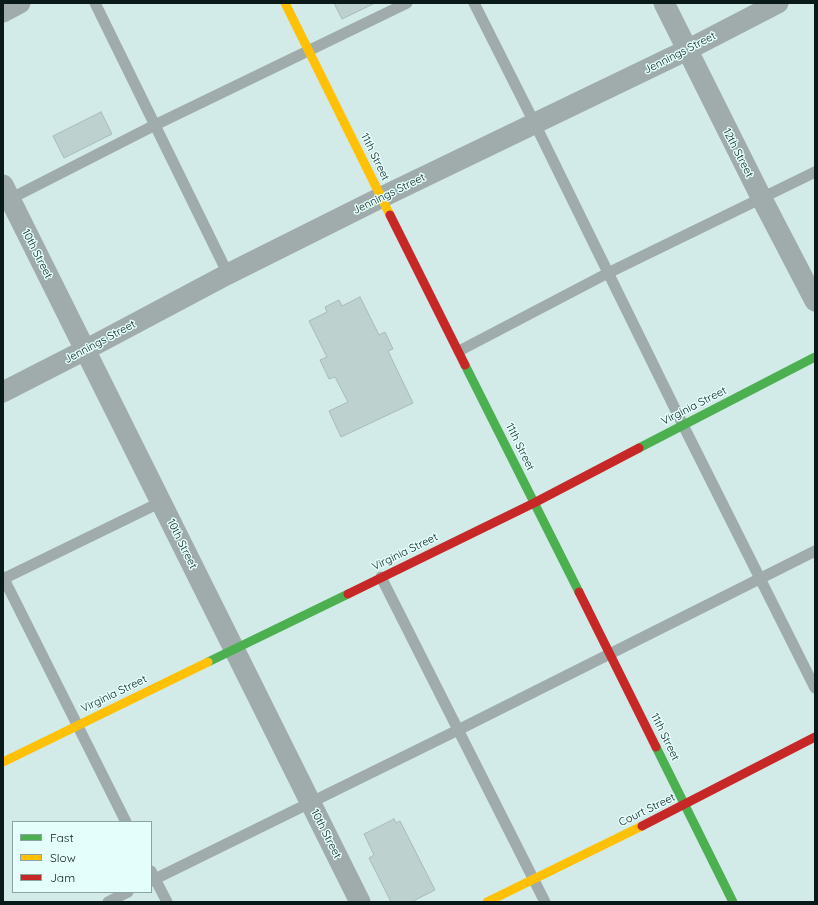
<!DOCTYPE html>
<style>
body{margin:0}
#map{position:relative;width:818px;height:905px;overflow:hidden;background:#d2eae8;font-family:Quicksand,sans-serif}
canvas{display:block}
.frame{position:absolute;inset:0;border:4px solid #091a19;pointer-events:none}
.legend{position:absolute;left:12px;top:821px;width:140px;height:72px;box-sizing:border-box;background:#e3fefb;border:1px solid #8ca3a1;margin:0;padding:5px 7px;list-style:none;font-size:12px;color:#091a19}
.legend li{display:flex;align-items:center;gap:8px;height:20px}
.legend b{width:20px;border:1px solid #8ca3a1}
</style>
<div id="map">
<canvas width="818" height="905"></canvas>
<div class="frame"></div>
<ul class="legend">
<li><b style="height:5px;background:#4caf50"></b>Fast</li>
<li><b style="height:5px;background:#ffc107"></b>Slow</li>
<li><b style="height:5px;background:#c62828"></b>Jam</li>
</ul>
</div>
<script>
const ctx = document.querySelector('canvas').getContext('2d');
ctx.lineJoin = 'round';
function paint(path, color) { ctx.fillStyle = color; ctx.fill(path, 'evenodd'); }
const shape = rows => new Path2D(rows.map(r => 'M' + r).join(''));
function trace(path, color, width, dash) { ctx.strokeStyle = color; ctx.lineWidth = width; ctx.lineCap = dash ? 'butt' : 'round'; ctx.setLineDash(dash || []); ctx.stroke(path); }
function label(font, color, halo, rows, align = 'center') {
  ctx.font = font + ' Quicksand,sans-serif'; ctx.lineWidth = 3; ctx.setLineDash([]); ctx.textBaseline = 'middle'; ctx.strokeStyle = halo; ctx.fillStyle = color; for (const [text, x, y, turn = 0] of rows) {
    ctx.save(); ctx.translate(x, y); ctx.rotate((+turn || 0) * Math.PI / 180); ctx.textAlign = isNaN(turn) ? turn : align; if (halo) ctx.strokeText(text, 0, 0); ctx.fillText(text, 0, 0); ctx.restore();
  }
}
const building = shape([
 [334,3,375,3,342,19,334,3],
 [101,112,112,134,64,158,53,136,101,112],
 [360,297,379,335,385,332,393,349,388,351,413,403,341,437,329,411,348,402,335,377,329,379,320,360,327,357,309,321,327,312,325,307,339,300,342,306,360,297],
 [394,819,396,823,400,821,435,890,411,902,391,902,369,858,374,855,364,834,394,819]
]);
const lane = shape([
 [95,3,228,274],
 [474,3,535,124,683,425,815,688],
 [6,201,155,125,407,3],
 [459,351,608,273,815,172],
 [3,577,126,822],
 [381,577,545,902],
 [3,579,161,502],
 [151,871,167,902],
 [151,881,458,730,815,551],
 [108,902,128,892]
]);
const street = shape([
 [664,3,762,199,815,301],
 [3,12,20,3],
 [3,185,360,902],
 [3,392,85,350,228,274,382,197,687,50,778,3]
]);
const fast = shape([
 [465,365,579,592],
 [639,448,815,357],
 [208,662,348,594],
 [656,747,733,902]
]);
const slow = shape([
 [285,3,390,215],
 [3,762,208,662],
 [487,902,642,826]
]);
const jam = shape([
 [390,215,465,365],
 [579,592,656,747],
 [348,594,534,503,639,448],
 [642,826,815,737]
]);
const streetNames = [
 ["Jennings Street",680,53,-27],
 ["12th Street",738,153,63],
 ["11th Street",375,157,64],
 ["Jennings Street",389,194,-26],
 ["10th Street",37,254,63],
 ["Jennings Street",100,342,-28],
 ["Virginia Street",694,406,-27],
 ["11th Street",520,447,64],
 ["10th Street",182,544,64],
 ["Virginia Street",405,552,-26],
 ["Virginia Street",114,694,-26],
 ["11th Street",665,737,64],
 ["Court Street",647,810,-26],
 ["10th Street",326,834,63]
];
paint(building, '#bdd1cf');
trace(building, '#a8bab9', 1);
trace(lane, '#9facab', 11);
trace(street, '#9facab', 21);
trace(fast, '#4caf50', 9);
trace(slow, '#ffc107', 9);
trace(jam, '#c62828', 9);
label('11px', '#091a19', '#e3fefb', streetNames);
</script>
